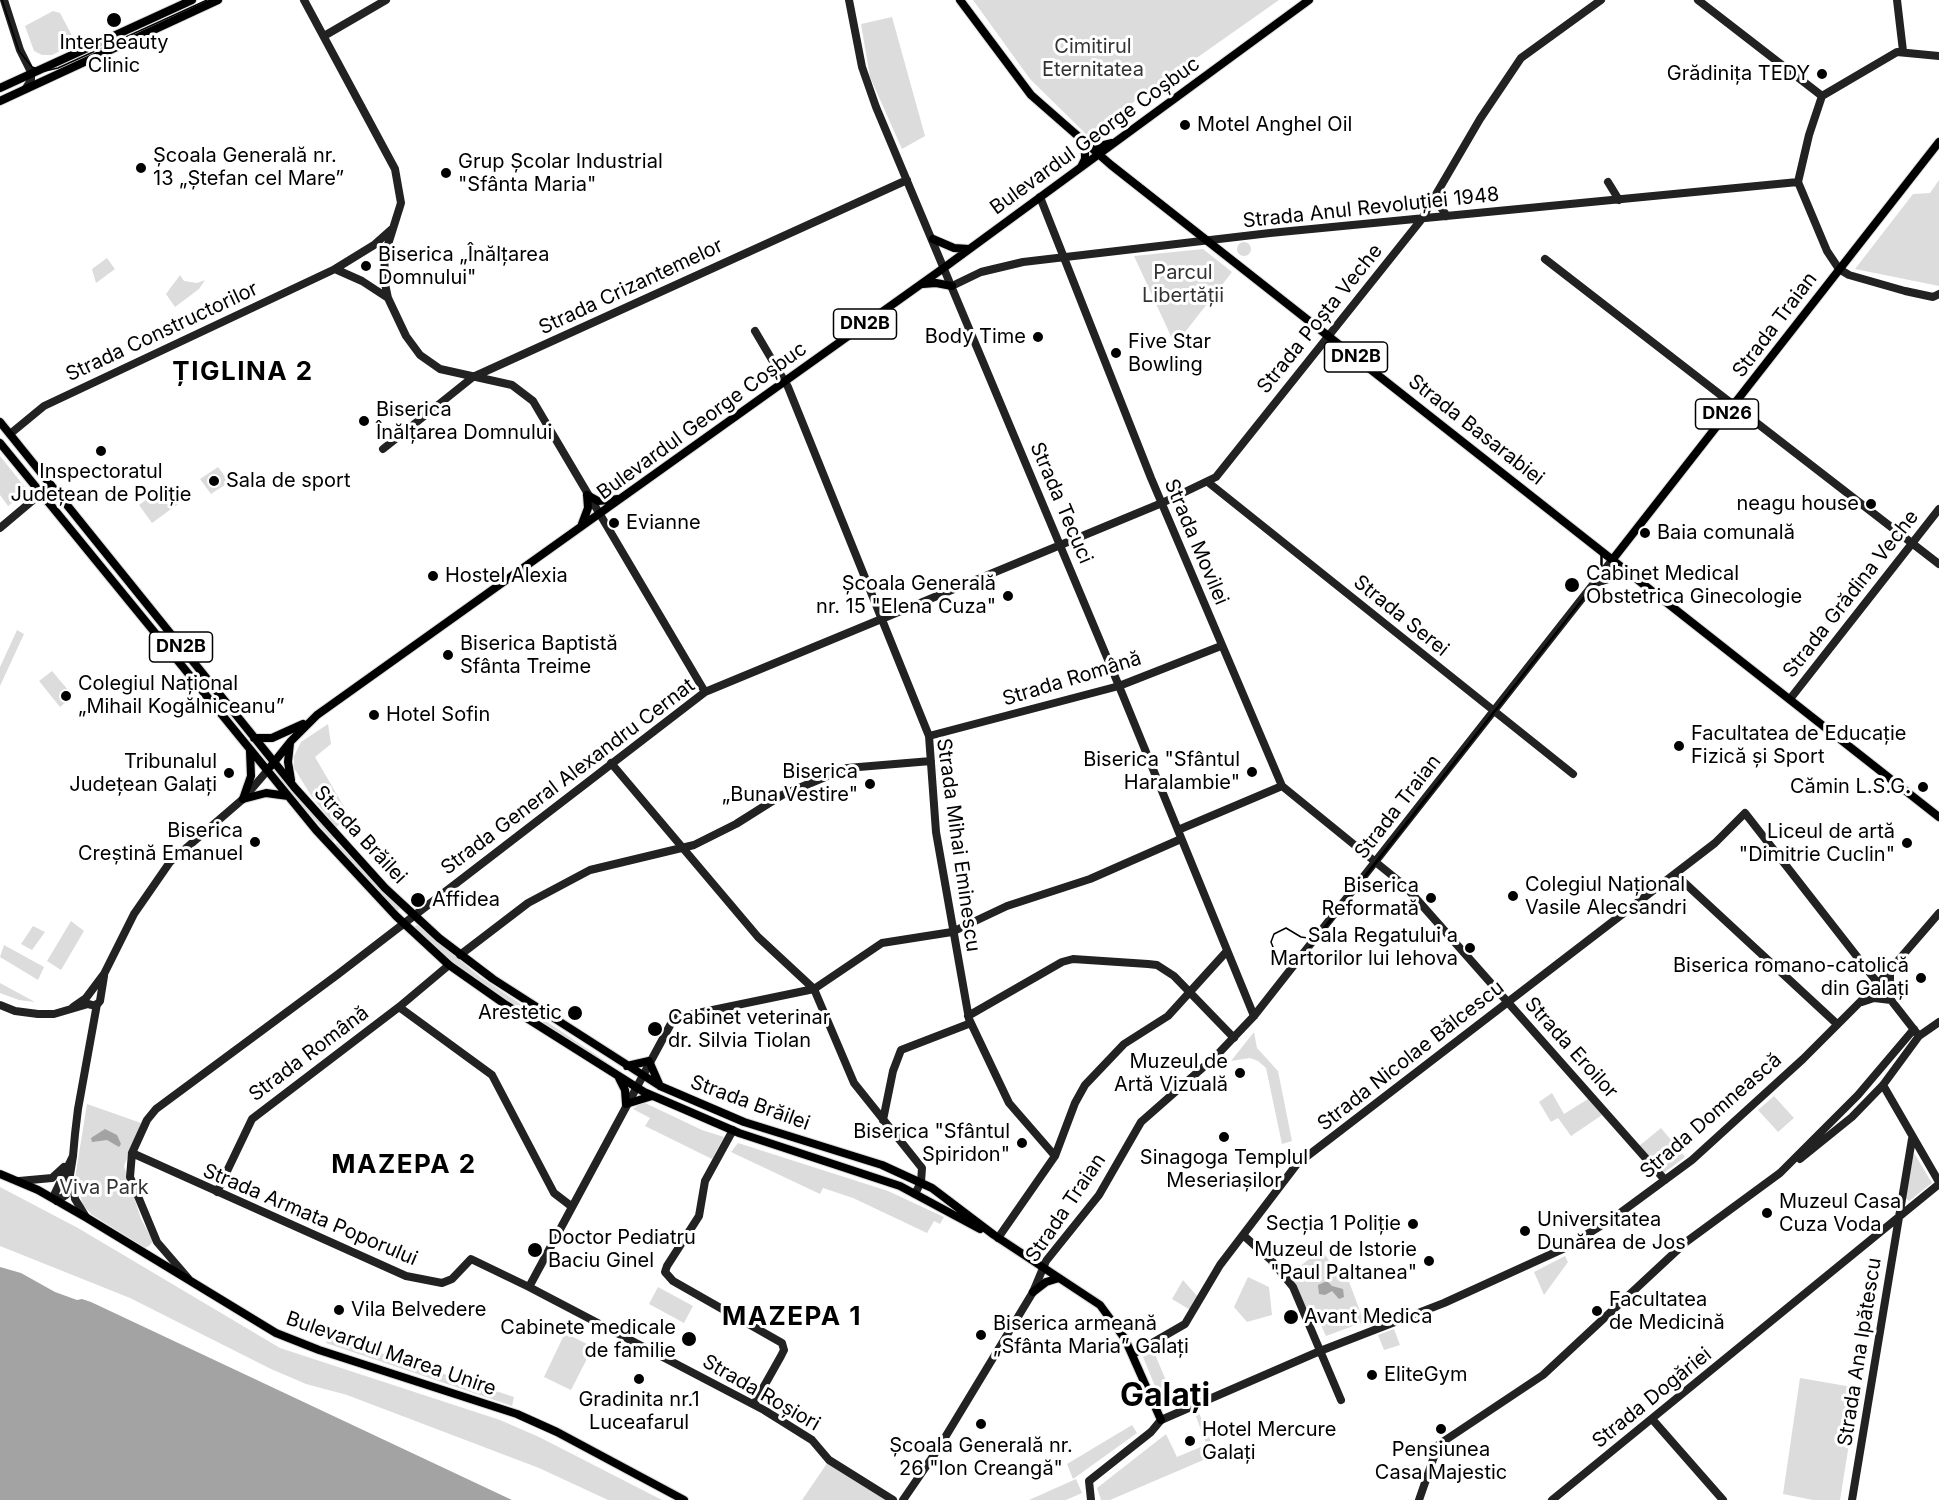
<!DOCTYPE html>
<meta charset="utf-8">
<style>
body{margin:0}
canvas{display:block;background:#fff}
</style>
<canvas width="1939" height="1500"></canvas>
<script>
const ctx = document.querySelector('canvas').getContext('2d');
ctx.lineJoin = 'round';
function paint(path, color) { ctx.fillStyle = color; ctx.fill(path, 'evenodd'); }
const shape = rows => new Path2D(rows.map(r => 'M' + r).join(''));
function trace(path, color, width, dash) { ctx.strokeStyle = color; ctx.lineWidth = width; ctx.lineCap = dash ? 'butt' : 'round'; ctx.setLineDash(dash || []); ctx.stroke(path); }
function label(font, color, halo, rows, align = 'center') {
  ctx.font = font + ' Inter,sans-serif'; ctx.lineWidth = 6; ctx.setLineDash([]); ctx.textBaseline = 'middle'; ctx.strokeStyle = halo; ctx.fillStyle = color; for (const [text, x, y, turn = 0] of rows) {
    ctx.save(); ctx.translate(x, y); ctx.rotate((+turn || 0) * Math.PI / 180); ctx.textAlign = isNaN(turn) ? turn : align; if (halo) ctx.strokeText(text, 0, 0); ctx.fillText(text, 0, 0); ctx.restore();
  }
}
const green = shape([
 [973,0,1279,0,1087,135,1030,79],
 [53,11,60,13,76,43,52,55,42,55,34,51,25,26],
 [892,17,925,136,902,149,870,77,861,24],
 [1939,180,1939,286,1855,269,1913,194,1930,193],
 '1237 249a7 7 0 1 1 14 0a7 7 0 1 1-14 0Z',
 [1203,249,1232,272,1175,345,1134,256],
 [107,258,115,269,96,283,92,269],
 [180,275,184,281,197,283,205,280,199,289,175,307,166,294],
 [0,456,28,491,8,506,0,495],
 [218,467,229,482,211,494,200,479],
 [165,486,178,504,152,523,139,505],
 [17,630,24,634,0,686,0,667],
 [52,671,73,696,60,707,39,681],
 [328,724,331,744,315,757,350,817,336,827,312,797,294,768,294,756,301,742],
 [280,774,334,838,333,841,277,776],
 [337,843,400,908,397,911,333,846],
 [71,921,84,931,61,970,47,961],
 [417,925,479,976,629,1077,526,1014,449,960,414,927],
 [33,926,45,932,32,950,21,944],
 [4,945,44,967,38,980,0,957],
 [0,983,35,1002,19,1000,0,993],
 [1254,1032,1257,1048,1278,1071,1292,1141,1282,1144,1266,1068,1258,1061,1250,1058,1231,1061],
 [1552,1093,1564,1114,1588,1099,1602,1115,1571,1136,1558,1118,1551,1122,1539,1102],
 [1774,1096,1794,1118,1778,1132,1758,1110],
 [643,1102,702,1130,724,1137,712,1159,645,1126,650,1118,633,1109],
 [87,1104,141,1123,124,1166,141,1219,153,1241,149,1246,145,1248,91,1214,83,1205,75,1178],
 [1661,1128,1685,1157,1664,1173,1639,1146],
 [738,1143,888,1191,944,1217,940,1224,934,1221,927,1233,853,1198,823,1188,820,1194,731,1152],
 [1914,1153,1932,1183,1909,1201,1905,1198],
 [0,1187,78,1228,280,1348,500,1420,539,1437,662,1500,608,1500,539,1468,347,1395,306,1384,271,1369,130,1298,0,1246],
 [1319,1251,1323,1252,1330,1262,1344,1268,1364,1322,1326,1336,1321,1325,1325,1323,1320,1309,1310,1314,1288,1276],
 [1565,1256,1568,1262,1544,1295,1534,1272],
 [1248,1277,1269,1287,1272,1315,1247,1322,1234,1307],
 [1183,1280,1198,1297,1192,1311,1172,1299],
 [658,1287,693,1306,684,1323,649,1304],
 [1394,1329,1400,1345,1384,1350,1378,1335],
 [565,1333,593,1347,571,1390,544,1377],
 [329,1336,514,1397,512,1406,326,1343],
 [1154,1352,1173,1397,1161,1401,1143,1357],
 [1800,1378,1858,1388,1840,1500,1813,1500,1783,1494],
 [1199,1413,1216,1454,1211,1456,1195,1414],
 [1132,1425,1137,1433,1073,1479,1067,1464],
 [1166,1434,1177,1457,1203,1446,1208,1458,1110,1500,1101,1500,1097,1488],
 [828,1462,890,1500,802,1500],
 [1076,1479,1082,1493,1066,1500,1029,1500]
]);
const water = shape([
 [105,1129,117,1135,121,1144,119,1147,107,1140,92,1142,91,1138],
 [0,1267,21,1273,55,1292,77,1300,82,1299,91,1302,512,1500,0,1500],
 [1327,1281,1332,1286,1343,1289,1344,1297,1339,1299,1332,1291,1325,1295,1319,1294,1318,1285]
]);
const secondary = shape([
 [4,0,20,50,31,72,31,80,26,88],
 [304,0,395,169,401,203,385,254,384,279,388,298,406,336,420,355,440,369,512,385,533,401,705,692],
 [849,0,862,67,876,107,1119,686,1254,1016],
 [1698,0,1822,96],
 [1897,0,1903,51],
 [324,36,386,0],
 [1939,56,1897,52,1822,96,1809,135,1798,182,1827,251,1839,269,1849,275,1905,291,1933,297,1939,294],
 [1608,182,1619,200],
 [1040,197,1151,478,1282,786,1405,886,1665,1180],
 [1434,198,1447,216],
 [1545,259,1939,564],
 [335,269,362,281,388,298],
 [952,286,981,272,1023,262,1270,233,1798,182],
 [755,331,788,387,929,736,936,832,969,1019,1009,1103,1055,1156],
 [10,434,44,406,335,269,374,245,392,229],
 [383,449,473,377,907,180],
 [1209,483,1573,774],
 [0,528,51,485],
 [1596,583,1615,577,1635,577],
 [1790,699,1939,509],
 [929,736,1119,686,1221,646],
 [611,763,758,937,814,989,854,1083,922,1168,921,1182,915,1194],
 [1178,830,1282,786],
 [1675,874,1837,1024],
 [460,955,528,903,590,870,694,845,736,824,782,795,847,768,931,761],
 [1890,971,1890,998],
 [1862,1002,1874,998,1891,1000],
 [0,1005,15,1011,38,1014,54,1014,88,1004,96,1006,100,1001,104,976],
 [73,1007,86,998,104,974,134,914,170,862,243,799,267,771],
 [399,1007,492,1075,554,1193,571,1206],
 [968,1016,1062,962,1073,959,1148,964,1157,965,1174,976,1234,1038],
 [1883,1085,1939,1182],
 [883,1120,893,1071,901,1050,971,1023],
 [733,1130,705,1181,699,1216,667,1266,665,1272,673,1281,782,1343,784,1350,781,1356,754,1404],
 [132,1153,406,1276,442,1283,452,1279,471,1259,529,1287],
 [73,1156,55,1193,57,1201,66,1195,69,1181,73,1156,75,1134,78,1109,97,1004],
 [1800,1159,1852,1117,1883,1085,1919,1036,1939,1022],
 [19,1181,52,1178,64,1167],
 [73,1182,75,1199,86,1217],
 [217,1192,252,1119,399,1007,449,965],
 [1243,1235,1271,1260,1293,1287,1341,1400],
 [998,1238,1055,1156,1075,1103,1085,1085,1124,1044,1168,1016,1227,951],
 [188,1278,157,1242,130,1177,132,1153,147,1120,156,1109,337,975,705,692,1162,503,1216,477,1421,220,1480,119,1521,58,1601,0],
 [1133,1354,1185,1324,1220,1265,1297,1164,1715,843,1745,813,1919,1036],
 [1652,1419,1723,1500],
 [893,1500,829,1460,812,1440,764,1410,529,1287,674,1018,814,989,882,943,952,932,1007,906,1090,879,1181,839],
 [903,1500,938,1449,1033,1292,1046,1261,1099,1195,1141,1122,1216,1056,1254,1016,1613,559],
 [1091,1500,1089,1481,1151,1432,1161,1420,1320,1351,1444,1303,1567,1247,1616,1216,1692,1160,1803,1059,1877,985,1939,913],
 [1419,1500,1438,1445,1543,1375,1686,1242,1780,1173,1858,1095,1914,1029],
 [1552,1500,1939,1184],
 [1852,1500,1912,1139]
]);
const primary = shape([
 [960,0,1031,95,1111,165,1939,817],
 [0,88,192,0],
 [0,101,218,0],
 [1081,167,1085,159,1085,143,1100,146,1112,143],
 [933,239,954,248,969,249],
 [923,284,936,283,952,286],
 [0,422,295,788,385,888,439,938,493,979,660,1086,744,1122,882,1165,932,1188,994,1235,1100,1305,1125,1339,1161,1420],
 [0,443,316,830,396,916,449,965,506,1005,644,1092,739,1133,900,1186,980,1229],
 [587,495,598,501,618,499],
 [582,524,588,508,587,495],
 [1613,559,1939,142],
 [254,738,272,738,303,724],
 [290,743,288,762,291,780],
 [271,766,291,741,317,715,945,267,1309,0],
 [243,799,251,776,250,751],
 [243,799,266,793,288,796],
 [627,1066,649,1061,660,1086],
 [619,1078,625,1090,626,1104,652,1096],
 [0,1174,38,1190,87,1218,276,1333,319,1350,517,1414,557,1432,684,1500],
 [1033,1292,1046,1282,1059,1278]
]);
const tram = shape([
 [2,0,19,51,32,67,45,71,58,68,207,0],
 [959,0,1017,79,1031,95,1073,133,1118,171,1582,535,1601,553,1601,567,1595,583,1321,931,1308,938,1301,937,1286,928,1274,934,1271,942,1277,957,1285,964,1294,963,1313,944,1595,584,1602,567,1602,553,1595,543,1074,132,1018,78,961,0]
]);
const markers = [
 [114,20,8,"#000"],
 [1822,74,6,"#000"],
 [1185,125,6,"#000"],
 [141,168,6,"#000"],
 [446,173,6,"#000"],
 [366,266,6,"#000"],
 [1038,337,6,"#000"],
 [1116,353,6,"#000"],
 [364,421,6,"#000"],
 [101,451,6,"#000"],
 [214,481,6,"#000"],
 [1871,504,6,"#000"],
 [614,523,6,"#000"],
 [1645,533,6,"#000"],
 [433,576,6,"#000"],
 [1572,585,8,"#000"],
 [1008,596,6,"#000"],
 [448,655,6,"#000"],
 [66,696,6,"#000"],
 [374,715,6,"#000"],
 [1679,746,6,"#000"],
 [1252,772,6,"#000"],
 [229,773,6,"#000"],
 [870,784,6,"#000"],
 [1923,787,6,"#000"],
 [255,842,6,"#000"],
 [1907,843,6,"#000"],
 [1513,896,6,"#000"],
 [1431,898,6,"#000"],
 [418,900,8,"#000"],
 [1470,948,6,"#000"],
 [1921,978,6,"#000"],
 [575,1013,8,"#000"],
 [655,1029,8,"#000"],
 [1240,1073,6,"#000"],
 [1224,1137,6,"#000"],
 [1022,1143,6,"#000"],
 [1767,1213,6,"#000"],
 [1413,1224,6,"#000"],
 [1525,1231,6,"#000"],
 [535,1250,8,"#000"],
 [1429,1261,6,"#000"],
 [339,1310,6,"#000"],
 [1597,1311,6,"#000"],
 [1291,1317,8,"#000"],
 [981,1335,6,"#000"],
 [689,1339,8,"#000"],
 [1372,1375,6,"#000"],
 [639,1379,6,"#000"],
 [981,1424,6,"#000"],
 [1441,1429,6,"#000"],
 [1190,1441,6,"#000"]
];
const shields = [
 [865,324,63],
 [1356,357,63],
 [1727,414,63],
 [181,647,63]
];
const shieldNames = [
 ["DN2B",865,324],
 ["DN2B",1356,357],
 ["DN26",1727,414],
 ["DN2B",181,647]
];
const poiNames = [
 ["InterBeauty",114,43,"center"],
 ["Clinic",114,66,"center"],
 ["Grădinița TEDY",1810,74,"right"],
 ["Motel Anghel Oil",1197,125],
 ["Școala Generală nr.",153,156],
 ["13 „Ștefan cel Mare”",153,179],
 ["Grup Școlar Industrial",458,162],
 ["\"Sfânta Maria\"",458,185],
 ["Biserica „Înălțarea",378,255],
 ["Domnului\"",378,278],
 ["Body Time",1026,337,"right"],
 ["Five Star",1128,342],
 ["Bowling",1128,365],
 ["Biserica",376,410],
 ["Înălțarea Domnului",376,433],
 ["Inspectoratul",101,472,"center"],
 ["Județean de Poliție",101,495,"center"],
 ["Sala de sport",226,481],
 ["neagu house",1859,504,"right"],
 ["Evianne",626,523],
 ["Baia comunală",1657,533],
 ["Cabinet Medical",1586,574],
 ["Obstetrica Ginecologie",1586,597],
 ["Hostel Alexia",445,576],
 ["Școala Generală",996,584,"right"],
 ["nr. 15 \"Elena Cuza\"",996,607,"right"],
 ["Biserica Baptistă",460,644],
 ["Sfânta Treime",460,667],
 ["Colegiul Național",78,684],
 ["„Mihail Kogălniceanu”",78,707],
 ["Hotel Sofin",386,715],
 ["Facultatea de Educație",1691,734],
 ["Fizică și Sport",1691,757],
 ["Biserica \"Sfântul",1240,760,"right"],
 ["Haralambie\"",1240,783,"right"],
 ["Tribunalul",217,762,"right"],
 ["Județean Galați",217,785,"right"],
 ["Biserica",858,772,"right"],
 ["„Buna Vestire\"",858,795,"right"],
 ["Cămin L.S.G.",1911,787,"right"],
 ["Biserica",243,831,"right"],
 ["Creștină Emanuel",243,854,"right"],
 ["Liceul de artă",1895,832,"right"],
 ["\"Dimitrie Cuclin\"",1895,855,"right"],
 ["Colegiul Național",1525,885],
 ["Vasile Alecsandri",1525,908],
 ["Biserica",1419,886,"right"],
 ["Reformată",1419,909,"right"],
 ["Affidea",432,900],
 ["Sala Regatului a",1458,936,"right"],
 ["Martorilor lui Iehova",1458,959,"right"],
 ["Biserica romano-catolică",1909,966,"right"],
 ["din Galați",1909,989,"right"],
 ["Arestetic",562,1013,"right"],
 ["Cabinet veterinar",668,1018],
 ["dr. Silvia Tiolan",668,1041],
 ["Muzeul de",1228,1062,"right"],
 ["Artă Vizuală",1228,1085,"right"],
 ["Biserica \"Sfântul",1010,1132,"right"],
 ["Spiridon\"",1010,1155,"right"],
 ["Sinagoga Templul",1224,1158,"center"],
 ["Meseriașilor",1224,1181,"center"],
 ["Muzeul Casa",1779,1202],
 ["Cuza Voda",1779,1225],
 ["Universitatea",1537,1220],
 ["Dunărea de Jos",1537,1243],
 ["Secția 1 Poliție",1401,1224,"right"],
 ["Doctor Pediatru",548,1238],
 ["Baciu Ginel",548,1261],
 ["Muzeul de Istorie",1417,1250,"right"],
 ["\"Paul Paltanea\"",1417,1273,"right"],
 ["Facultatea",1609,1300],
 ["de Medicină",1609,1323],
 ["Vila Belvedere",351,1310],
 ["Avant Medica",1304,1317],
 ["Biserica armeană",993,1324],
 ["„Sfânta Maria” Galați",993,1347],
 ["Cabinete medicale",676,1328,"right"],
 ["de familie",676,1351,"right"],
 ["EliteGym",1384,1375],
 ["Gradinita nr.1",639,1400,"center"],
 ["Luceafarul",639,1423,"center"],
 ["Hotel Mercure",1202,1430],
 ["Galați",1202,1453],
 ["Școala Generală nr.",981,1446,"center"],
 ["26 \"Ion Creangă\"",981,1469,"center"],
 ["Pensiunea",1441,1450,"center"],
 ["Casa Majestic",1441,1473,"center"]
];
const parkNames = [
 ["Cimitirul",1093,47],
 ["Eternitatea",1093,70],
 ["Parcul",1183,273],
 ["Libertății",1183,296],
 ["Viva Park",104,1188]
];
const streetNames = [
 ["Bulevardul George Coșbuc",1095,136,-36],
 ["Strada Anul Revoluției 1948",1371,208,-6],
 ["Strada Crizantemelor",631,287,-25],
 ["Strada Poșta Veche",1320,319,-51],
 ["Strada Traian",1775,325,-53],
 ["Strada Constructorilor",162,332,-25],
 ["Bulevardul George Coșbuc",702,421,-36],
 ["Strada Basarabiei",1476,430,38],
 ["Strada Tecuci",1061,503,67],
 ["Strada Movilei",1196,542,67],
 ["Strada Grădina Veche",1851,594,-52],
 ["Strada Serei",1401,616,39],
 ["Strada Română",1072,679,-17],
 ["Strada General Alexandru Cernat",568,777,-37],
 ["Strada Traian",1398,807,-52],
 ["Strada Brăilei",360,835,47],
 ["Strada Mihai Eminescu",958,845,82],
 ["Strada Eroilor",1571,1048,48],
 ["Strada Română",309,1054,-37],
 ["Strada Nicolae Bălcescu",1411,1056,-38],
 ["Strada Brăilei",750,1103,20],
 ["Strada Domnească",1711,1116,-41],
 ["Strada Traian",1066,1208,-56],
 ["Strada Armata Poporului",310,1215,23],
 ["Strada Ana Ipătescu",1860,1352,-81],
 ["Bulevardul Marea Unire",391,1354,19],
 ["Strada Roșiori",761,1393,30],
 ["Strada Dogăriei",1652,1398,-39]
];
const districtNames = [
 ["ȚIGLINA 2",243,372],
 ["MAZEPA 2",404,1165],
 ["MAZEPA 1",792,1317]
];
const townNames = [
 ["Galați",1165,1396]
];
paint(green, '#dcdcdc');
paint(water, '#a3a3a3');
trace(primary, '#dbdbdb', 10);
trace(secondary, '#222', 8);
trace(primary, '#000', 8);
trace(tram, '#000', 1.5);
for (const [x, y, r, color] of markers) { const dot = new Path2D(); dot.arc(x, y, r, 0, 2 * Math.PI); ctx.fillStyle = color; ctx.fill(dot); trace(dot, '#fff', 2); }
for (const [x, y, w] of shields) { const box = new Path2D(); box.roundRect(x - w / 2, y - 15, w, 30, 4.5); ctx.fillStyle = '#fff'; ctx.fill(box); trace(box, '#000', 1.5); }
label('bold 18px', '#000', null, shieldNames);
label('20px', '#000', '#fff', poiNames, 'left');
label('20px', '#333', '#fff', parkNames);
label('20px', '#000', '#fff', streetNames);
ctx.letterSpacing = '1.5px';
label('bold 26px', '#000', '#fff', districtNames);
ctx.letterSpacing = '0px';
label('bold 32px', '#000', '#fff', townNames);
</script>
